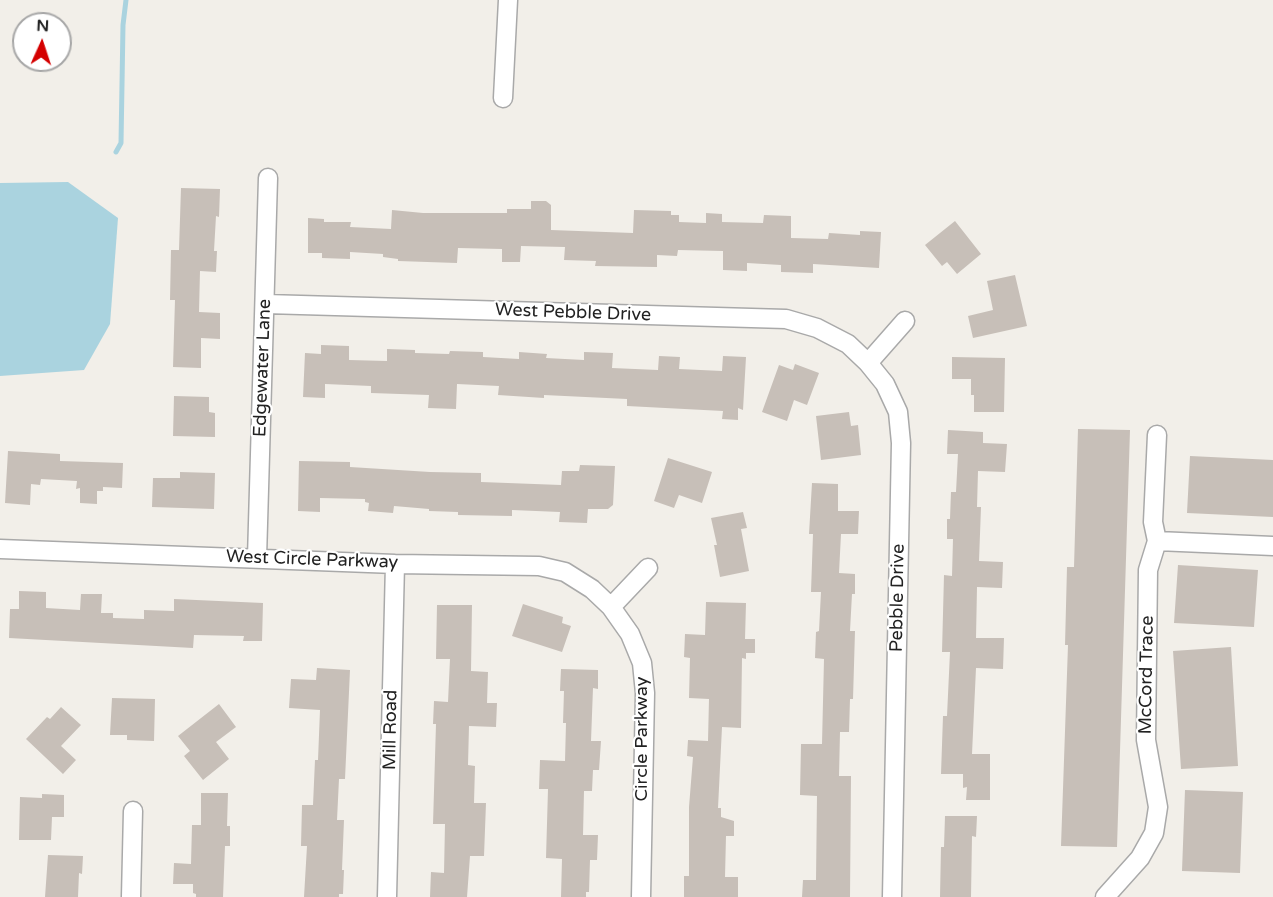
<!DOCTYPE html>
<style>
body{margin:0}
#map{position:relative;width:1273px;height:897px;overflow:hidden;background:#f2efe9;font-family:"Varela Round",sans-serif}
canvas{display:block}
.north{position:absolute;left:12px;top:12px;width:60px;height:60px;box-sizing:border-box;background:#fff;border:2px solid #a7a7a7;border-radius:50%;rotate:3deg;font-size:16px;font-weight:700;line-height:24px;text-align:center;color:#222}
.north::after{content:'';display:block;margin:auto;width:21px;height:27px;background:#d40000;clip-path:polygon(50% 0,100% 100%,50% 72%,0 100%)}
</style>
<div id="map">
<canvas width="1273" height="897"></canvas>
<div class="north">N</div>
</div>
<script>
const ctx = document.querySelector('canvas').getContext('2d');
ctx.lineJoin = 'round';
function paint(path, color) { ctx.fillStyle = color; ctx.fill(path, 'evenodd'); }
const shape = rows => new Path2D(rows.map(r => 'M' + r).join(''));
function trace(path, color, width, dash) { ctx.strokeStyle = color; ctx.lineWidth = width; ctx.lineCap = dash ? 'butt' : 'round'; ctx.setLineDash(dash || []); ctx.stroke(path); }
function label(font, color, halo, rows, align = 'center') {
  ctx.font = font + ' "Varela Round",sans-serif'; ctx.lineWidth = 4.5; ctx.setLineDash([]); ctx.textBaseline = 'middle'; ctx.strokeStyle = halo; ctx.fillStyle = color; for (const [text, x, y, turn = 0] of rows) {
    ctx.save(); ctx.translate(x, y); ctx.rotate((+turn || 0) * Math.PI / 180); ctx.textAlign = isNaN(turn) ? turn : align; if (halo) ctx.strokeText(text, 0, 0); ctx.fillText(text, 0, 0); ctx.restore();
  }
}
const water = shape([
 [68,182,118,218,110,324,84,370,0,376,0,183]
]);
const stream = shape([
 [116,152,121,143,123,25,126,0]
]);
const building = shape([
 [181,188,220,189,219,217,216,216,214,251,217,251,216,272,200,271,199,312,220,313,220,339,201,338,201,368,173,367,175,300,170,300,171,250,179,250],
 [531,201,546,201,551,205,551,230,633,233,634,210,671,211,671,215,679,215,679,222,706,223,706,213,722,214,722,222,763,223,764,215,791,216,791,238,828,239,829,233,860,235,860,231,881,232,879,268,813,264,813,273,781,272,781,265,747,263,747,271,723,270,723,251,678,250,677,256,657,255,657,267,595,266,596,261,564,260,565,247,521,246,520,262,502,262,502,249,458,248,457,263,398,261,398,259,383,257,383,254,350,252,350,259,322,258,322,253,308,253,308,218,324,219,324,222,351,222,350,227,391,229,392,210,423,213,507,213,507,209,531,209],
 [955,221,981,254,957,274,947,262,942,266,925,245],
 [1015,275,1027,326,973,338,968,316,993,310,987,281],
 [321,345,349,346,349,360,387,361,387,349,415,350,415,353,449,354,450,351,483,352,483,357,519,359,519,352,547,354,546,358,584,360,584,352,613,353,612,368,658,370,659,356,680,357,679,369,722,371,723,356,746,357,743,410,738,408,738,420,722,419,723,411,627,406,627,399,544,395,544,398,498,395,499,386,457,384,456,409,428,408,429,395,371,393,371,386,325,384,325,398,303,397,305,353,321,354],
 [952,357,1005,358,1004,412,974,412,974,395,971,395,971,379,952,379],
 [795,364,819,373,807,405,794,400,787,421,762,412,779,365,793,370],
 [174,396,209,397,209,412,215,413,215,437,173,436],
 [849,412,851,426,858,425,861,455,821,460,816,416],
 [1078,429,1130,430,1117,847,1061,846,1068,645,1065,645,1067,567,1074,567],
 [948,430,983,432,983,443,1007,444,1005,472,978,471,977,507,981,507,979,561,1003,562,1002,588,977,587,976,638,1004,638,1003,669,976,668,972,754,990,754,990,800,966,800,967,787,963,788,963,774,941,774,943,716,947,716,950,652,942,652,944,575,952,576,953,539,947,539,947,519,950,519,951,492,956,492,958,454,947,454],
 [8,451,60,454,60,461,123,463,122,488,103,487,103,491,97,491,97,504,80,503,80,488,76,489,77,481,41,479,40,485,31,484,30,505,5,503],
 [1190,456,1273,460,1273,517,1187,513],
 [668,458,712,472,702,503,679,495,674,508,654,501],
 [299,461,350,462,350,467,430,472,481,473,481,482,561,485,562,471,579,471,580,465,615,466,613,505,608,509,588,509,587,523,559,522,560,512,512,510,512,516,458,515,458,512,429,511,429,509,394,506,393,513,368,511,369,503,365,502,365,499,320,498,320,512,298,511],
 [180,472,215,473,214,509,152,507,153,478,180,478],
 [812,483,838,484,838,511,859,511,858,534,841,534,839,573,855,574,855,594,852,594,850,631,855,631,853,699,850,699,849,732,840,732,839,776,851,776,850,897,802,897,803,880,816,880,817,796,800,795,801,744,822,744,824,659,815,658,816,632,819,631,821,592,811,592,813,534,809,534],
 [743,512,747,528,741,529,749,571,720,577,714,545,717,545,711,518],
 [1178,565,1258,570,1254,627,1174,623],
 [19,591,46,592,46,608,80,610,81,594,102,594,101,613,113,613,113,618,144,619,144,610,174,611,174,599,263,603,262,641,243,641,244,636,194,635,193,648,9,638,10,609,19,609],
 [706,602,746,603,745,639,755,639,755,653,746,653,746,659,742,658,741,728,722,727,718,808,721,808,721,817,734,821,734,836,726,836,725,877,738,877,738,897,684,897,684,876,689,876,689,807,693,757,687,756,688,740,708,741,709,699,689,698,690,658,684,657,685,634,705,635],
 [523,604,563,617,562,623,571,626,562,652,512,636],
 [437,605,472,605,471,671,488,672,487,703,497,703,496,727,469,726,468,765,475,766,474,803,486,803,484,856,470,856,467,897,430,897,431,872,444,873,445,824,433,824,436,724,433,724,434,701,448,702,450,659,436,659],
 [1231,647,1238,766,1181,769,1173,651],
 [317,668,350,670,345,779,339,779,337,820,344,820,342,870,344,870,343,894,339,894,339,897,304,897,307,846,301,846,302,805,313,805,315,760,318,760,320,710,289,708,291,679,316,680],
 [561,669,598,670,598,689,593,688,591,741,601,741,599,770,593,770,592,791,584,791,583,835,598,835,597,860,590,860,589,892,586,892,586,897,561,897,562,859,546,858,548,789,539,789,540,760,565,761,566,723,563,723,564,691,560,691],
 [112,698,155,699,154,741,127,740,127,735,110,735],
 [219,704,236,727,216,742,229,759,203,780,184,756,190,751,178,736],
 [61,707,81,725,61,746,76,760,63,774,26,739,47,717,50,719],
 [1185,790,1243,792,1240,873,1182,871],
 [201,793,228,793,227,826,230,826,230,846,225,846,223,897,196,897,196,894,193,893,193,884,173,884,174,863,191,864,192,825,201,825],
 [42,794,64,795,64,817,52,817,51,840,19,840,20,797,42,798],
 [945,816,977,816,976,837,972,836,971,897,940,897,941,847,944,847],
 [48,855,83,856,82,874,79,873,78,897,45,897]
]);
const street = shape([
 [503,98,508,0],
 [266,304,786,319,817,328,848,344,868,363,885,384,898,412,901,443,892,897],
 [868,363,905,321],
 [1157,541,1273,546],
 [0,549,395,564,539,566,565,572,592,589,611,607,630,634,642,663,645,693,641,897],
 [257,558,268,178],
 [611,607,648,568],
 [131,897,133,811],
 [387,897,395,564],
 [1105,897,1140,858,1154,833,1158,807,1146,740,1148,570,1157,541,1153,522,1157,435]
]);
const streetNames = [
 ["West Pebble Drive",573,313,2],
 ["Edgewater Lane",263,368,-88],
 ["West Circle Parkway",312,560,2],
 ["Pebble Drive",898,598,-89],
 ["McCord Trace",1147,675,-89],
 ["Mill Road",391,730,-89],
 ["Circle Parkway",642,739,-90]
];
paint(water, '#aad3df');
trace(stream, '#aad3df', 5);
paint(building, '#c7bfb8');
trace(street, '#a9a9a9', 21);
trace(street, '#fff', 18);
label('18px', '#222', '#fff', streetNames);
</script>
